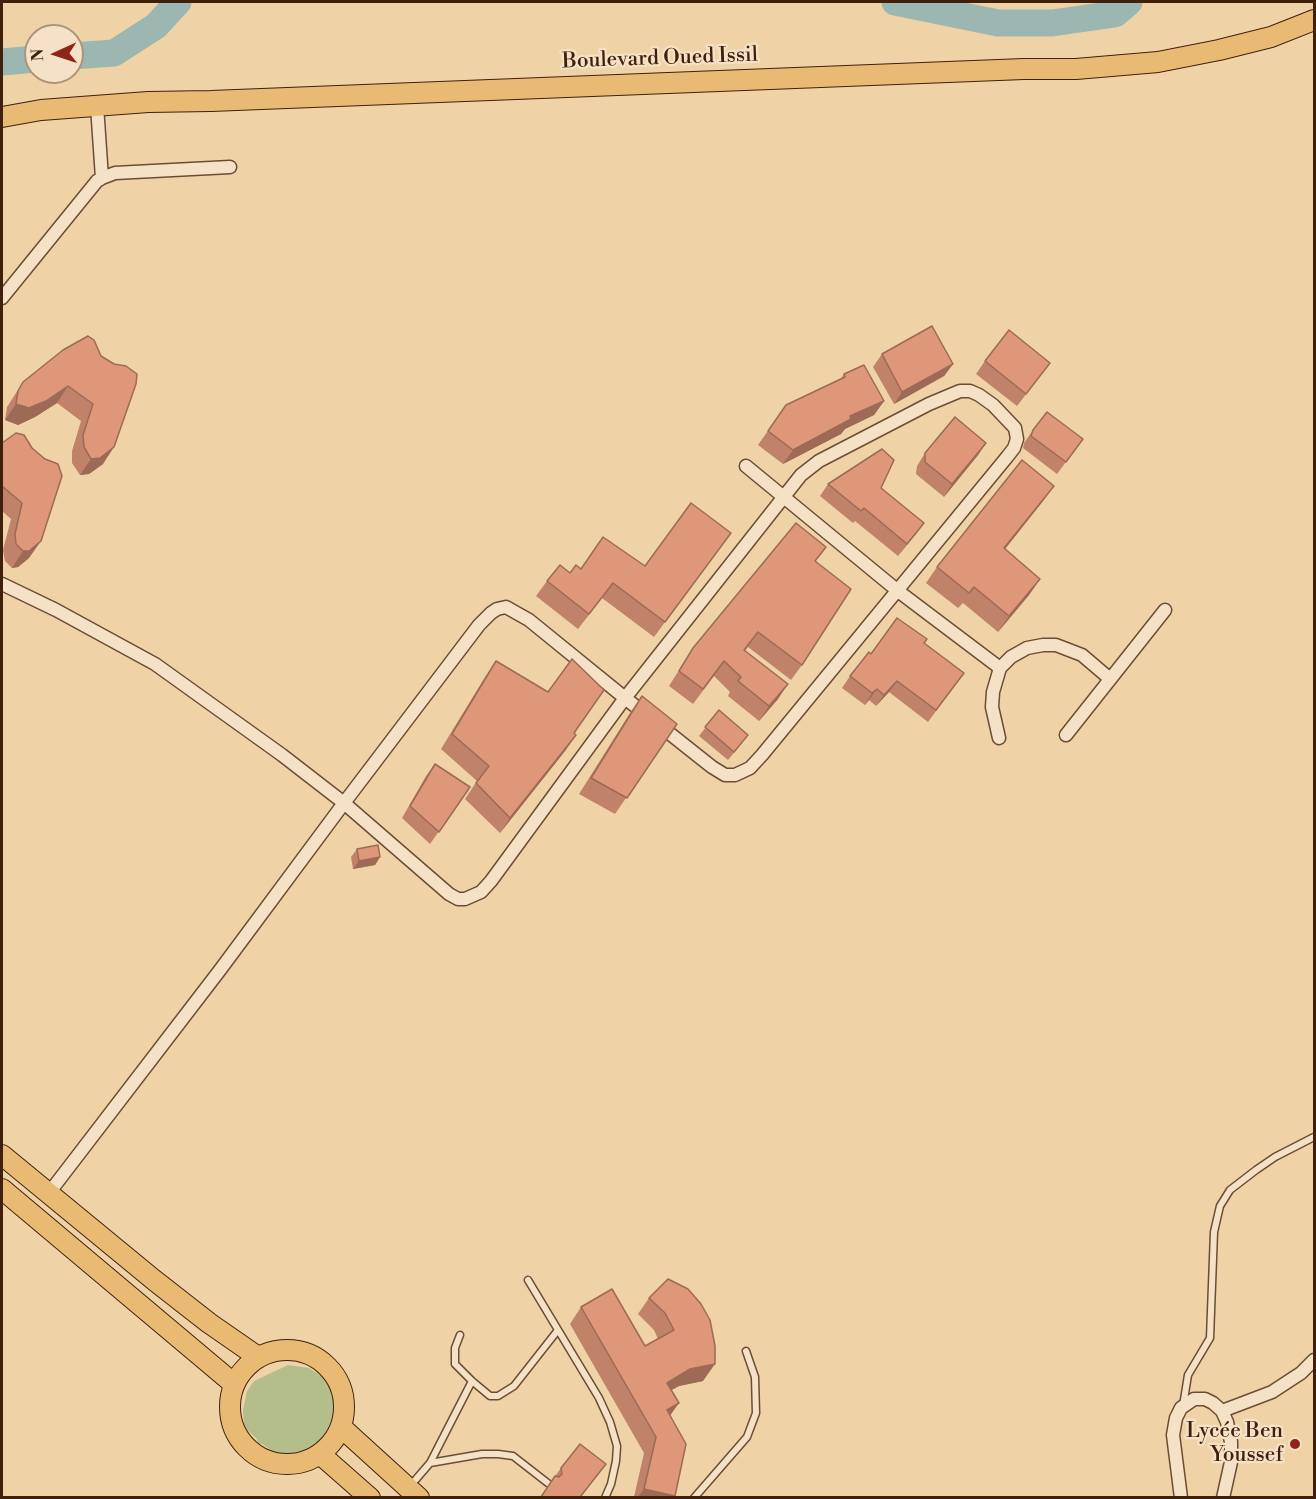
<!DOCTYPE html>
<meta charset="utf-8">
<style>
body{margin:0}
#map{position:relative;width:1316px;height:1499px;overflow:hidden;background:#efd3a7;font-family:"Libre Bodoni",serif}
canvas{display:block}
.frame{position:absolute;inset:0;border:3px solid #3f200d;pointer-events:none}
.north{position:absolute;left:24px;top:24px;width:60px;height:60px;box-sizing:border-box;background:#f5e2c6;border:2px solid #ac947c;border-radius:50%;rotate:267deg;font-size:16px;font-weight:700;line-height:24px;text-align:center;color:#3f200d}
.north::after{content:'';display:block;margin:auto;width:21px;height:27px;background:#8f2418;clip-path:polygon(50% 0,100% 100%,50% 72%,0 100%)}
</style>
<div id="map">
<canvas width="1316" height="1499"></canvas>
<div class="frame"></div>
<div class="north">N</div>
</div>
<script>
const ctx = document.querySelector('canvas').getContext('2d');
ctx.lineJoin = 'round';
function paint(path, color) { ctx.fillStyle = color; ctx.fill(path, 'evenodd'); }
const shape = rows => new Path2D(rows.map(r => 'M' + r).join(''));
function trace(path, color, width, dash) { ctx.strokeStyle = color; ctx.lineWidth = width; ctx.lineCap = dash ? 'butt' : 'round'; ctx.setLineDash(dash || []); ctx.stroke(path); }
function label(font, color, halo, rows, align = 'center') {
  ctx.font = font + ' "Libre Bodoni",serif'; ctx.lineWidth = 4.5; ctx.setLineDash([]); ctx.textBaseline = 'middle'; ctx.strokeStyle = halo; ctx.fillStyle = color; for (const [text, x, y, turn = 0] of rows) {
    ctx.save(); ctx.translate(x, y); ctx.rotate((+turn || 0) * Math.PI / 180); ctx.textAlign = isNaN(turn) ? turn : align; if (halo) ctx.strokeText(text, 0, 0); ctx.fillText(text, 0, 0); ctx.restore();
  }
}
const green = shape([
 [288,1365,309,1368,324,1378,335,1398,334,1422,323,1444,280,1457,262,1444,258,1444,257,1439,244,1427,243,1410,247,1391,254,1381]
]);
const river = shape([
 [895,2,998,23,1052,23,1115,14,1129,2],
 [72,56,114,53,156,26,178,2],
 [2,62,36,59]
]);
const service = shape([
 [528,1280,599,1398,610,1422,617,1446,616,1461,611,1484,605,1498],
 [460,1335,455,1348,455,1364,472,1381,490,1396,498,1396,514,1386,558,1330],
 [1183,1406,1188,1375,1210,1338,1214,1232,1220,1206,1230,1190,1256,1170,1275,1157,1314,1137],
 [430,1463,472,1381],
 [411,1485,430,1463,482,1454,498,1454,513,1456,549,1484],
 [694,1498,747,1437,756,1413,755,1377,746,1351]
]);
const minor = shape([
 [97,106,102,178],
 [2,298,97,181,102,178,115,173,230,167],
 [746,466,898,591,1000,668],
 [2,584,56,610,155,664,282,755,344,803,449,894,458,899,465,899,481,892,491,881,625,698,801,475,819,461,929,404,960,391,970,391,979,395,993,405,1015,428,1017,439,1014,448,1007,457,762,755,750,768,735,775,725,775,712,767,625,698,529,620,506,607,497,609,491,613,479,625,344,803,220,970,49,1193],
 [1066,735,1165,610],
 [999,738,992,707,993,692,1000,668,1011,657,1027,648,1043,645,1056,645,1082,655,1109,678],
 [1222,1411,1272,1392,1301,1373,1314,1360],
 [1181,1498,1173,1435,1176,1418,1181,1408,1194,1399,1205,1399,1213,1403,1222,1411,1227,1422,1231,1442,1231,1462,1223,1498]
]);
const primary = shape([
 [2,117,41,110,148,102,211,101,1024,69,1076,69,1158,62,1219,50,1271,37,1314,20],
 [2,1155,154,1280,209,1323,258,1357],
 [2,1189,234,1384],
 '230 1407a57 57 0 1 1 114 0a57 57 0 1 1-114 0Z',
 [341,1427,419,1498],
 [320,1454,370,1498]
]);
const wall = shape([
 [882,354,953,364,944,376,894,404,873,367],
 [101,356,114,364,103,464,89,474,80,475,72,463,72,451,81,421,57,403,35,417,18,425,5,420,7,407,23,382],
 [985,361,1050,363,1017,406,976,374],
 [844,374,884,401,874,415,845,429,841,434,783,464,758,445,786,405,840,380],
 [1033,430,1083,439,1057,474,1023,448,1024,443],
 [16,433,29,558,18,567,12,568,5,561,3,550,11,519,2,511,2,443],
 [986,443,978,455,944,497,916,474,917,466,925,453],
 [828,484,924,523,898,556,855,521,853,523,820,496],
 [1043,501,1005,549,1040,579,1029,595,998,632,963,603,958,608,926,583,937,567],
 [826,547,815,562,802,665,791,680,748,647,745,651,778,699,759,721,728,696,730,692,714,676,693,704,669,686,693,648],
 [720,548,654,637,602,598,578,629,536,596,547,581,570,573,581,569,645,566],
 [924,643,964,673,928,722,889,692,876,706,869,700,865,705,842,688,850,676,871,654],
 [496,661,576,735,565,751,500,833,465,799,477,781,441,749,485,677],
 [642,696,677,724,615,814,579,794,630,713],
 [719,710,742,743,728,760,699,736],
 [435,764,470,787,430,844,402,818,426,776],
 [357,849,380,857,375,865,353,869,351,857],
 [668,1279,703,1381,679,1386,671,1390,670,1415,675,1496,674,1497,634,1497,644,1453,570,1324,581,1307,645,1346,658,1339,654,1330,638,1314,649,1298],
 [606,1464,581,1497,540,1497,561,1468]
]);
const shadedWall = shape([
 [953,364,944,376,894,404,902,392],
 [68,386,57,403,35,417,18,425,5,420,16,404],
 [884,401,874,415,845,429,841,434,783,464,793,450,850,416],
 [986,443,978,455,944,497,952,484],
 [114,447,103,464,89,474,80,475,91,459],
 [1054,486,1043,501,993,564,1004,548],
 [924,523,915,535,898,556,907,544],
 [41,541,29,558,18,567,12,568,23,551],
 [1040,579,1029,595,998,632,1009,616],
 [897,681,889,692,876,706,884,695],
 [788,684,778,699,759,721,769,706],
 [877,689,869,700,865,705,872,693],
 [576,735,565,751,500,833,510,818],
 [380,857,375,865,353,869,359,861],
 [715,1364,703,1381,679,1386,655,1399,667,1383,690,1369],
 [679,1403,667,1420,667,1410],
 [644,1489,675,1496,674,1497,638,1497]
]);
const building = shape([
 [932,326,953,364,902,392,882,354,932,326],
 [1009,330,1050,363,1026,394,985,361,1009,330],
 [88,336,94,340,101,356,114,364,126,366,137,374,136,384,114,447,100,458,91,459,84,447,83,435,93,404,68,386,46,401,29,408,16,404,18,391,23,382,63,350,88,336],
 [864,365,884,401,850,416,851,419,793,450,768,431,786,405,845,377,844,374,864,365],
 [1047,412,1083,439,1066,462,1031,436,1033,430,1047,412],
 [955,417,986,443,952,484,925,462,925,453,955,417],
 [16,433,24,435,32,448,45,459,58,464,62,476,41,541,29,551,23,551,16,544,15,534,22,503,2,486,2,443,16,433],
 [882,449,894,460,881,488,924,523,907,544,864,508,861,511,828,484,882,449],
 [1022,460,1054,486,1004,548,1040,579,1009,616,974,587,969,593,937,567,1022,460],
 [691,503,731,533,665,622,613,583,589,614,547,581,560,565,570,573,576,565,581,569,603,537,645,566,691,503],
 [796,523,826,547,815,561,851,589,802,665,758,632,744,650,788,684,769,706,738,681,741,677,724,661,703,689,679,671,693,648,796,523],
 [897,618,927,639,924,643,964,673,936,710,897,681,884,695,877,689,872,693,850,676,869,652,871,654,897,618],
 [572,659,604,690,574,733,576,735,510,818,476,783,489,766,452,734,496,661,548,692,572,659],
 [642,696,677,724,627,798,591,778,642,696],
 [719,710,748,735,734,752,705,727,719,710],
 [435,764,470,787,439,832,410,806,435,764],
 [378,845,380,857,359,861,357,849,378,845],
 [668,1279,688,1289,701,1304,710,1320,715,1346,715,1364,690,1369,667,1383,679,1403,667,1410,686,1444,675,1496,644,1489,656,1437,581,1307,612,1289,645,1346,674,1330,665,1313,649,1298,668,1279],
 [580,1444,606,1464,580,1497,541,1497,555,1476,559,1477,562,1474,561,1468,580,1444]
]);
const markers = [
 [1295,1444,6,"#8f2418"]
];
const streetNames = [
 ["Boulevard Oued Issil",660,59,-2]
];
const poiNames = [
 ["Lycée Ben",1283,1432],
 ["Youssef",1283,1456]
];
paint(green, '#b4be8b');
trace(river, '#9cb6b1', 27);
trace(service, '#6b4d34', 9);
trace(minor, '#6b4d34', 15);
trace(primary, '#3f200d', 22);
trace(service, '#f5e2c6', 6);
trace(minor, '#f5e2c6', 12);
trace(primary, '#e8ba74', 20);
paint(wall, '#c08269');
paint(shadedWall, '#9c6a55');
paint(building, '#df977a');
trace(building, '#9c6a55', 1.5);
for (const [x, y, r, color] of markers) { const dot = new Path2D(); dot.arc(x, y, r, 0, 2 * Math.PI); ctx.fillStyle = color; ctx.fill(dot); trace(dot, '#f5e2c6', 2); }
label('21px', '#3f200d', '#f5e2c6', streetNames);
label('21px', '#3f200d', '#f5e2c6', poiNames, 'right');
</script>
